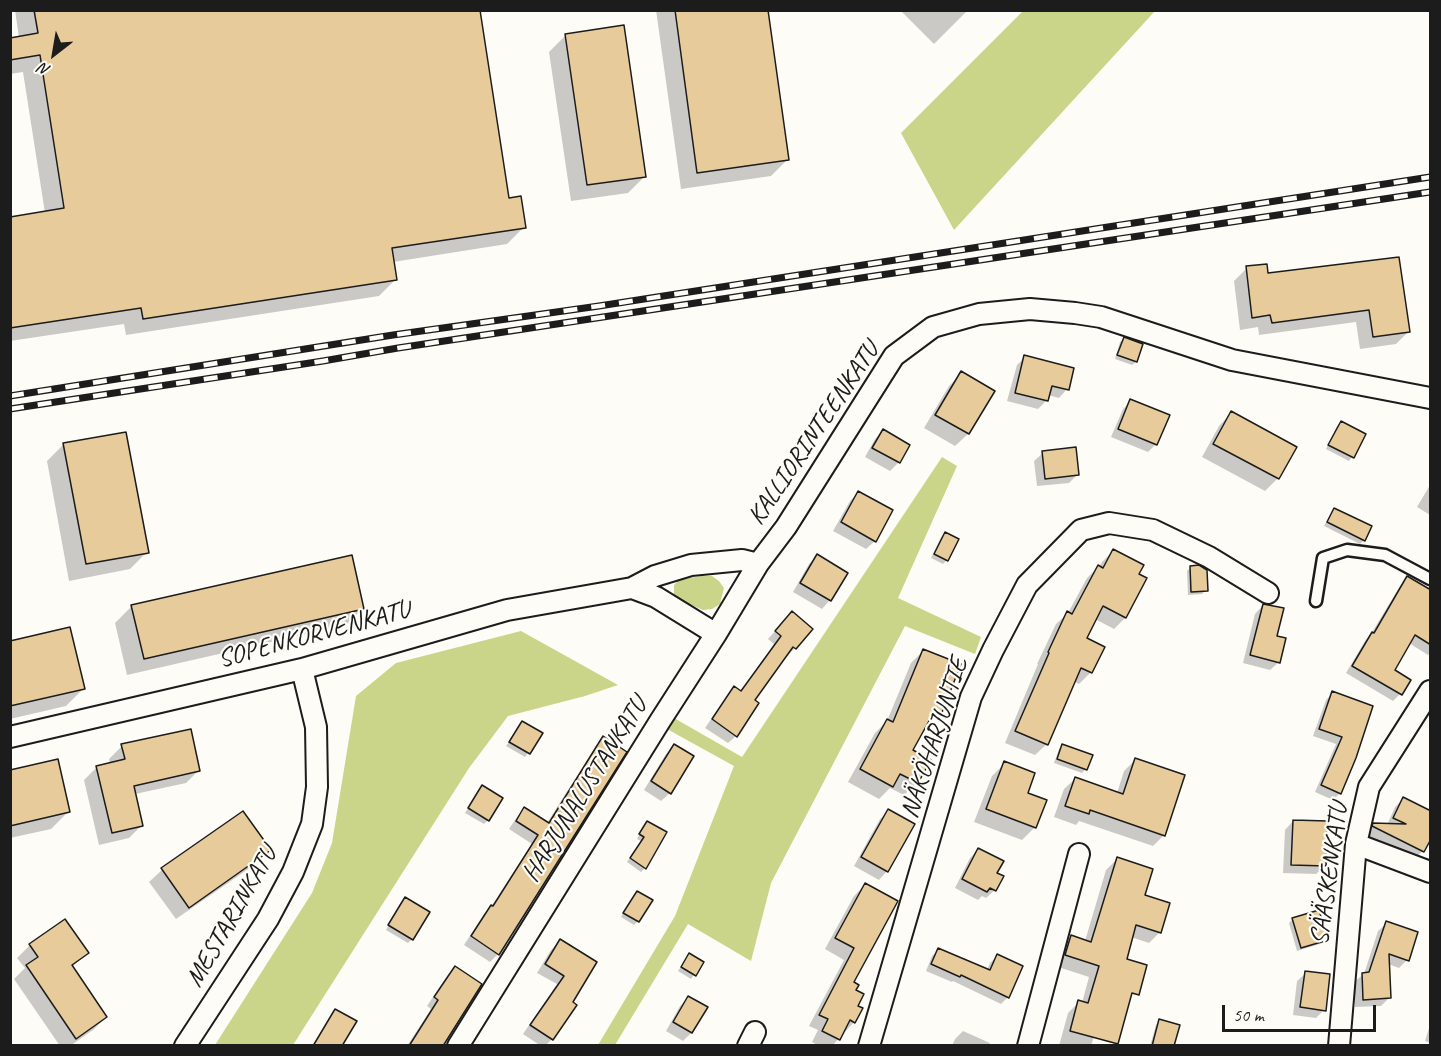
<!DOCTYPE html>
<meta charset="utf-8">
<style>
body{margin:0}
#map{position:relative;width:1441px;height:1056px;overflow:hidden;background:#fdfcf7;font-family:Caveat,sans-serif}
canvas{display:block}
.frame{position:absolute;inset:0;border:12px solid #1c1c1c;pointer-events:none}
.north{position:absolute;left:24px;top:24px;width:60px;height:60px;-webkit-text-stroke:4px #fdfcf7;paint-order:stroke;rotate:211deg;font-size:16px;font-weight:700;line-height:24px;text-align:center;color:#1c1c1c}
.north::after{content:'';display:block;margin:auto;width:21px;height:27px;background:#1c1c1c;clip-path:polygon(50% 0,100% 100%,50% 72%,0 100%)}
.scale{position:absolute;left:1222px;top:1005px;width:154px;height:27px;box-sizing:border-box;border:3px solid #1c1c1c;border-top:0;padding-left:8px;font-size:18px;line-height:21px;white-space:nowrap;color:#1c1c1c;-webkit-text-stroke:4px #fdfcf7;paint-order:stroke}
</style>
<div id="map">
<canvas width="1441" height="1056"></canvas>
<div class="frame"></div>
<div class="north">N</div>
<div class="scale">50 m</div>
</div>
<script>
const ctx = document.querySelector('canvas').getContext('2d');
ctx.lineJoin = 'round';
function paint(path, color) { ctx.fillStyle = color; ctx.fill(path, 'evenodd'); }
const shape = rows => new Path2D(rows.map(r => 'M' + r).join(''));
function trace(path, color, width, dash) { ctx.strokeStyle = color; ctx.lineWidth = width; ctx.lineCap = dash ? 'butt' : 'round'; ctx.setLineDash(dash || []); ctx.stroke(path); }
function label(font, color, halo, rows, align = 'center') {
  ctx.font = font + ' Caveat,sans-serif'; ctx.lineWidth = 4.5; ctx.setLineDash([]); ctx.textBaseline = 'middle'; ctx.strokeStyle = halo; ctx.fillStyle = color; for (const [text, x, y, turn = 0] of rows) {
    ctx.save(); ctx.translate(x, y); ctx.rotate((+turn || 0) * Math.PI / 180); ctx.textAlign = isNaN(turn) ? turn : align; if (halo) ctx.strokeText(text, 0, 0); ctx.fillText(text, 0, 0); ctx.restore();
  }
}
const green = shape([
 [1024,10,1155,11,954,230,901,133],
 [942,457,957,466,898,598,981,637,975,654,905,626,771,883,751,961,688,924,615,1045,598,1045,675,916,734,766,667,729,674,718,742,757],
 [701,576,712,576,719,581,724,588,720,604,712,609,703,610,680,600,674,594,674,585,679,580],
 [521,631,618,685,585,696,508,716,469,768,293,1045,215,1045,312,893,332,843,356,696,396,663]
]);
const shadow = shape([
 [15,10,478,10,508,200,524,227,507,244,393,262,396,279,379,296,126,335,124,324,10,341,10,218,45,213,23,72,10,74,10,39,19,38],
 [656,10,767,10,788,159,771,176,681,189],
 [900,10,968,10,934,44],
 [566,35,645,176,628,193,571,201,549,52],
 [1398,258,1409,331,1396,344,1360,349,1356,322,1259,335,1258,327,1240,330,1234,281,1247,268,1266,275],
 [1124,339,1141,344,1136,362,1132,365,1115,359,1120,342],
 [1025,357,1067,389,1059,398,1048,395,1046,401,1038,409,1007,401,1017,365],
 [962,373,968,434,955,446,924,428,949,386],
 [1131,401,1156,444,1148,452,1111,437,1123,409],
 [1231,413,1278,478,1265,491,1202,457,1219,426],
 [1341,423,1352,457,1349,461,1326,449,1337,426],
 [883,431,899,462,890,471,865,457,875,439],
 [64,444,147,552,130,569,69,581,47,461],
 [1043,453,1078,474,1069,483,1037,486,1034,461],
 [1430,485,1430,515,1417,507],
 [858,493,875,541,866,549,833,531,850,501],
 [1334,510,1364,540,1360,544,1324,526,1331,513],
 [945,534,947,560,943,564,931,558,941,537],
 [1113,551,1137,575,1145,579,1125,618,1114,629,1095,619,1085,639,1091,672,1079,684,1073,681,1047,744,1035,755,1005,743,1038,664,1037,664,1056,624,1068,613,1087,578,1098,567,1099,567,1102,562],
 [818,556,846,573,830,600,822,609,793,592,809,564],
 [1191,567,1206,590,1202,594,1188,595,1187,571],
 [1407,578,1430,616,1430,653,1428,655,1409,643,1393,671,1409,681,1400,694,1393,701,1346,673,1365,641,1371,634,1400,586],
 [1263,605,1275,637,1279,662,1270,670,1243,663,1255,614],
 [132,606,363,608,346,625,127,675,115,623],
 [785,620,795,648,787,656,786,655,753,701,736,736,728,743,705,728,727,696,734,688,740,692,774,644,768,639],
 [10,643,83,689,66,706,10,719],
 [923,651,939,714,927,727,924,726,911,751,917,783,904,795,890,788,879,799,848,782,875,733,887,721,911,663],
 [1333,693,1371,707,1340,793,1333,800,1315,792,1336,744,1313,736,1326,700],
 [522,723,541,733,525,757,506,746],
 [603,738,498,954,490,962,464,945,484,914,491,907,532,844,509,829,517,817,525,809,547,823,596,746],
 [675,745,670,793,661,801,644,790,666,754],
 [122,746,199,770,186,783,135,794,142,825,129,838,99,845,84,780,97,767,110,764,109,759],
 [1063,746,1086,769,1082,773,1054,763,1059,749],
 [1135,760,1164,835,1153,846,1079,821,1076,825,1054,817,1064,789,1076,778,1117,793,1124,771],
 [1005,763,1026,794,1035,827,1022,840,974,822,992,776],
 [10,772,68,812,51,829,10,838],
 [482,787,501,798,488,820,484,824,465,813,479,791],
 [1403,799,1423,851,1414,859,1365,835,1374,824,1387,825,1395,807],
 [888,811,887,871,879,880,854,866,880,819],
 [1293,821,1325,866,1316,874,1283,873,1285,830],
 [644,826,645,868,641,872,627,862,641,841,637,839],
 [269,850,257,863,176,919,149,882,162,870],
 [978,850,995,874,995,890,986,898,982,896,978,900,955,888,970,858],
 [1117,859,1143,896,1160,932,1149,943,1131,937,1112,977,1091,1046,1059,1046,1068,1013,1079,1002,1082,1003,1089,977,1055,966,1061,948,1072,937,1085,941,1106,870],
 [865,885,852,983,856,1006,854,1022,832,1046,819,1046,812,1042,818,1030,809,1026,844,960,825,949,854,896],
 [637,892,650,900,638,921,634,925,621,917,634,896],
 [401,903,412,939,408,943,386,930],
 [1318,912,1326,939,1323,943,1297,951,1289,923,1292,920],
 [1387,923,1407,960,1399,968,1388,964,1390,997,1381,1006,1355,1007,1354,982,1364,974,1378,931],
 [560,941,595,962,552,1039,545,1046,541,1046,523,1034,557,984,537,973,551,950],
 [30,945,87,953,71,968,106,1017,93,1030,70,1046,60,1046,14,979,25,968,17,958],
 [939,950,987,970,990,963,997,956,1008,997,1001,1004,953,981,952,982,926,971,932,956],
 [689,955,702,963,691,979,678,971],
 [455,968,445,1046,407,1046,431,1009,427,1006,447,976],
 [1306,973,1324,1010,1316,1018,1293,1015,1297,981],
 [689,997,691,1033,683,1041,666,1031,680,1006],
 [1160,1021,1172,1046,1150,1046,1156,1025],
 [1430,1025,1430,1043,1425,1041],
 [963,1031,990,1043,988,1046,952,1046,955,1039]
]);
const building = shape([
 [34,10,480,10,509,198,521,196,526,228,392,248,397,280,143,319,141,308,10,328,10,217,64,208,40,55,10,60,10,38,38,33,34,10],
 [675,10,768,10,789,160,697,173,675,10],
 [624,25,646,177,587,185,565,34,624,25],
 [1399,257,1410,332,1373,337,1369,310,1272,323,1270,315,1252,318,1246,266,1267,264,1268,273,1399,257],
 [1124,337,1143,344,1137,362,1117,355,1124,337],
 [1024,355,1074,368,1069,390,1052,386,1048,401,1015,393,1024,355],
 [961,371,995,391,969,434,935,415,961,371],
 [1130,399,1170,415,1157,445,1118,429,1130,399],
 [1231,411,1297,447,1279,479,1213,444,1231,411],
 [1341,421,1366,434,1354,458,1328,445,1341,421],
 [883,429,910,445,900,463,872,448,883,429],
 [126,432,149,553,86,564,63,443,126,432],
 [1076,447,1079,475,1045,479,1042,451,1076,447],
 [858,491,893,510,876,542,841,522,858,491],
 [1334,508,1372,526,1365,541,1327,522,1334,508],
 [945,532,959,539,948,561,934,554,945,532],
 [1113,549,1144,565,1139,574,1147,578,1126,618,1103,606,1087,638,1105,647,1092,673,1081,668,1048,745,1015,731,1049,653,1048,652,1067,611,1072,614,1098,565,1103,568,1113,549],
 [817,554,848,573,831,601,800,583,817,554],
 [352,555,364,609,144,659,131,605,352,555],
 [1199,565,1207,570,1208,591,1191,592,1190,566,1199,565],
 [1407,576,1431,590,1431,645,1415,635,1395,670,1411,680,1402,695,1352,666,1372,632,1374,633,1407,576],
 [1263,604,1284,608,1277,636,1286,638,1280,663,1250,655,1263,604],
 [792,611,813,629,796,649,793,647,755,700,759,703,737,737,712,719,734,686,741,691,781,636,775,631,792,611],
 [70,627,85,689,10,706,10,641,70,627],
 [923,649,961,664,941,715,934,712,913,750,931,760,918,783,900,774,893,787,860,769,887,719,893,722,923,649],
 [1332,691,1373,706,1356,758,1341,794,1321,785,1342,737,1319,729,1332,691],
 [522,721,543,733,530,754,509,742,522,721],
 [191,729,200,771,134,786,143,826,112,833,96,766,125,759,121,744,191,729],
 [603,736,627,752,499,955,471,936,491,905,493,906,538,835,516,821,524,807,549,823,603,736],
 [674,744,694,756,671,794,651,781,674,744],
 [1062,744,1093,755,1087,770,1057,759,1062,744],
 [1135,758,1185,775,1165,836,1090,810,1089,814,1065,806,1075,777,1123,794,1135,758],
 [58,759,70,812,10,826,10,770,58,759],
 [1004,761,1035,773,1028,793,1047,800,1036,828,986,809,1004,761],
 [482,785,503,798,489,821,468,808,482,785],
 [1403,797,1431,811,1431,839,1424,852,1372,826,1373,823,1406,824,1393,818,1403,797],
 [888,809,915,824,888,872,861,857,888,809],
 [243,811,271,850,189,908,161,868,243,811],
 [1293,820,1328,821,1326,866,1291,865,1293,820],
 [647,821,667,832,646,869,630,858,644,837,639,834,647,821],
 [978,848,1004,861,997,873,1004,876,996,891,990,888,987,892,962,879,978,848],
 [1117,857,1153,869,1145,895,1170,903,1161,933,1136,925,1127,959,1147,965,1139,995,1132,993,1118,1044,1070,1031,1078,1000,1088,1003,1099,966,1065,955,1071,935,1091,942,1117,857],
 [865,883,898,901,854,982,859,985,856,990,864,994,858,1006,863,1008,855,1023,850,1020,840,1040,822,1031,828,1019,819,1015,854,948,835,938,865,883],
 [637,891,653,900,639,922,623,913,637,891],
 [405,897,430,912,413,940,388,925,405,897],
 [1319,910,1328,940,1301,948,1292,918,1319,910],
 [65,919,89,953,72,965,107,1017,76,1039,26,965,38,957,29,944,65,919],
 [1386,921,1418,932,1409,961,1389,954,1391,998,1363,1000,1362,973,1369,972,1386,921],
 [560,939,597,962,573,1002,577,1005,553,1040,530,1025,564,976,545,964,560,939],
 [938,948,990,970,997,954,1023,966,1009,998,961,975,960,977,931,964,938,948],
 [689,953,704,962,696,976,681,967,689,953],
 [455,966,482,984,443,1046,409,1046,438,1000,434,997,455,966],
 [1305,971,1330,974,1326,1011,1300,1007,1305,971],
 [688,996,708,1007,692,1033,673,1022,688,996],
 [335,1009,357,1021,342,1046,313,1046,335,1009],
 [1159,1019,1180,1025,1174,1046,1152,1046,1159,1019]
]);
const lane = shape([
 [1316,601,1323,558,1347,550,1385,555,1430,579]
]);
const street = shape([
 [632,588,656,597,716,634],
 [10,737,302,669,507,610,632,588,655,576,691,565,742,560,758,564],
 [1356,844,1430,872],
 [185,1046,268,919,293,872,312,824,317,787,316,727,302,669],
 [458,1046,660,721,716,634,758,564,786,527,894,356,933,327,979,314,1030,309,1075,313,1101,317,1232,360,1430,398],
 [748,1046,755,1032],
 [869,1046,971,697,993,650,1027,585,1081,530,1109,523,1153,530,1209,557,1268,593],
 [1028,1046,1079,854],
 [1339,1046,1356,844,1369,787,1430,691]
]);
const rail = shape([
 [10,396,393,335,599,306,1430,177],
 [10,409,323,361,398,348,1430,192]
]);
const streetNames = [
 ["KALLIORINTEENKATU",814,434,-56],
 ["SOPENKORVENKATU",314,635,-15],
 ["NÄKÖHARJUNTIE",935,738,-72],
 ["HARJUNALUSTANKATU",585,790,-58],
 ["SÄÄSKENKATU",1330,874,-82],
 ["MESTARINKATU",232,917,-60]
];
paint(green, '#cad589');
paint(shadow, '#0003');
paint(building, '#e8cb9b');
trace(building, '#1c1c1c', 1.5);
trace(lane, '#1c1c1c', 15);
trace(street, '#1c1c1c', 24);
trace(lane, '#fdfcf7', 10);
trace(street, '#fdfcf7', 20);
trace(rail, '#1c1c1c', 7);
trace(rail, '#fdfcf7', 4.5, [14]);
label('26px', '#1c1c1c', '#fdfcf7', streetNames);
</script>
